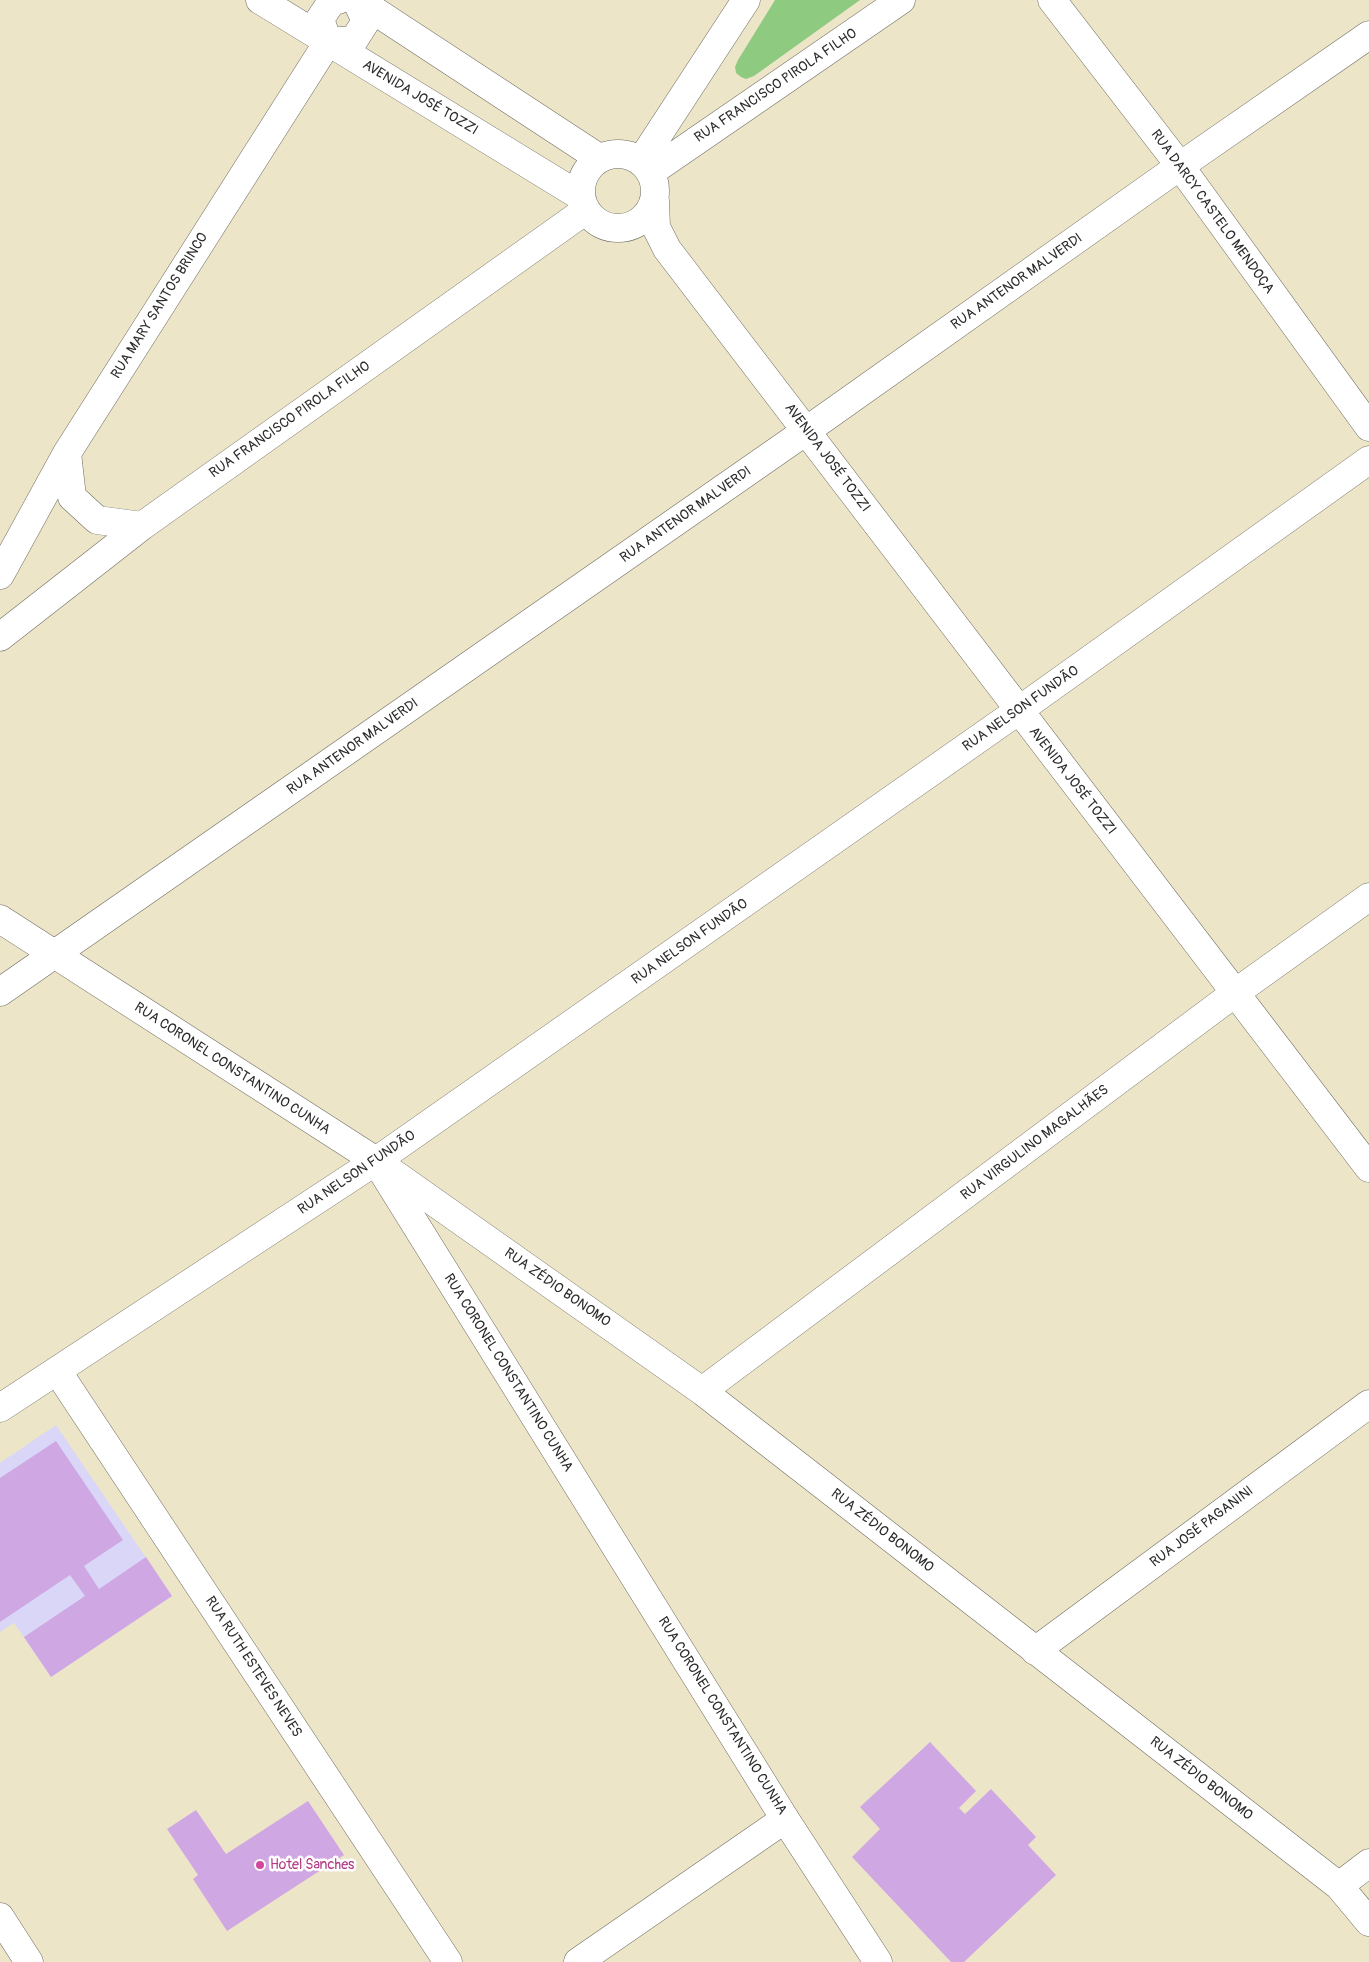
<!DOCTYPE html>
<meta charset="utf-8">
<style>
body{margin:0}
canvas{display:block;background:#ede5c8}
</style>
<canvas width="1369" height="1962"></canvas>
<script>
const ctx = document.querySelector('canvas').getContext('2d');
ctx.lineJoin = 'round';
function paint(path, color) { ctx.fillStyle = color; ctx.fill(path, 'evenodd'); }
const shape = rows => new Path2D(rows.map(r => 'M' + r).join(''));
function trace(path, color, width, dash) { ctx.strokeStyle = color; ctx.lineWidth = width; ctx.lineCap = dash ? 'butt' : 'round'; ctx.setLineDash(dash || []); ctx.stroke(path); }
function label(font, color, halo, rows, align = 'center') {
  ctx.font = font + ' Pangolin,sans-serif'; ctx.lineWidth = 5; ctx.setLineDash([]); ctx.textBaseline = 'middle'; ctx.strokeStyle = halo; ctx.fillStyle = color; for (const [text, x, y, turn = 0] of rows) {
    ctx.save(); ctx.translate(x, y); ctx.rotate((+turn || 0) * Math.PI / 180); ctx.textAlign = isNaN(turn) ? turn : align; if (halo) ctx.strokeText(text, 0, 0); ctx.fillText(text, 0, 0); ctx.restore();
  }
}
const built = shape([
 [56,1425,172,1596,51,1677,14,1623,0,1632,0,1463]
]);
const green = shape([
 [775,0,860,0,754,76,746,79,741,77,736,73,735,67,738,60]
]);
const building = shape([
 [56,1441,123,1540,84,1566,99,1589,146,1557,172,1596,51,1677,24,1637,85,1596,70,1575,0,1622,0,1478],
 [930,1742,976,1791,959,1808,965,1814,991,1789,1036,1837,1028,1845,1056,1875,964,1962,951,1962,852,1857,880,1829,860,1807],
 [308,1801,344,1855,227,1931,193,1879,198,1875,167,1829,196,1810,226,1854]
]);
const minor = shape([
 [260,0,580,196],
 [358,0,599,158],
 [1052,0,1180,166,1369,427],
 [328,42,354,40,366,21,356,0],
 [328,42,320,19,332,1,338,0],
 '581 191a37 37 0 1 1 74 0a37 37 0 1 1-74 0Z',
 [641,161,746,0],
 [651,172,901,0],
 [655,201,656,227,667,249,1369,1168],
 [67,453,72,497,97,520,142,526],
 [0,575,67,453,328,42],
 [0,637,142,526,586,210],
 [0,992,806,431,1180,166,1369,35],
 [376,1161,702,1391,1339,1886,1369,1922],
 [58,1372,448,1962],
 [702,1391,1235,993,1369,897],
 [0,1408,376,1161,1018,711,1369,460],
 [1035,1651,1369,1404],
 [1339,1886,1369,1863],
 [0,1917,29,1962],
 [578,1962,785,1819]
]);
const tertiary = shape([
 [0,919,376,1161,785,1819,878,1962]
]);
const markers = [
 [260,1865,5,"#d1479c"]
];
const streetNames = [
 ["RUA FRANCISCO PIROLA FILHO",776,86,-34],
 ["AVENIDA JOSÉ TOZZI",420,98,31],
 ["RUA DARCY CASTELO MENDOÇA",1212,212,54],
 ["RUA ANTENOR MALVERDI",1017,282,-35],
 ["RUA MARY SANTOS BRINCO",160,306,-58],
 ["RUA FRANCISCO PIROLA FILHO",290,420,-35],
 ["AVENIDA JOSÉ TOZZI",827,458,53],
 ["RUA ANTENOR MALVERDI",686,515,-35],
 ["RUA NELSON FUNDÃO",1021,709,-35],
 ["RUA ANTENOR MALVERDI",353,747,-35],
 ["AVENIDA JOSÉ TOZZI",1072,781,52],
 ["RUA NELSON FUNDÃO",690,942,-35],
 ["RUA CORONEL CONSTANTINO CUNHA",232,1069,33],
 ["RUA VIRGULINO MAGALHÃES",1035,1143,-37],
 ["RUA NELSON FUNDÃO",357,1173,-34],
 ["RUA ZÉDIO BONOMO",557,1288,35],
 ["RUA CORONEL CONSTANTINO CUNHA",508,1373,58],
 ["RUA JOSÉ PAGANINI",1202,1527,-37],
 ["RUA ZÉDIO BONOMO",882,1531,38],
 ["RUA RUTH ESTEVES NEVES",253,1667,57],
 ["RUA CORONEL CONSTANTINO CUNHA",722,1716,58],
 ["RUA ZÉDIO BONOMO",1201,1779,38]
];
const hotelNames = [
 ["Hotel Sanches",270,1865]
];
paint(built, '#dad6f7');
paint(green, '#8ecb80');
paint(building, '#cfa8e3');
trace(minor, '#6f6c62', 29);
trace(tertiary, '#6f6c62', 29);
trace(minor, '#fff', 28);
trace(tertiary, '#fff', 28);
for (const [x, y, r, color] of markers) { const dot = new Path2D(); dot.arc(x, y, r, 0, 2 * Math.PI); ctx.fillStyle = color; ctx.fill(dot); trace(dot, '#fff', 2); }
label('14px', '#2b2b2b', '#fff', streetNames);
label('14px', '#b23c85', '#fff', hotelNames, 'left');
</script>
